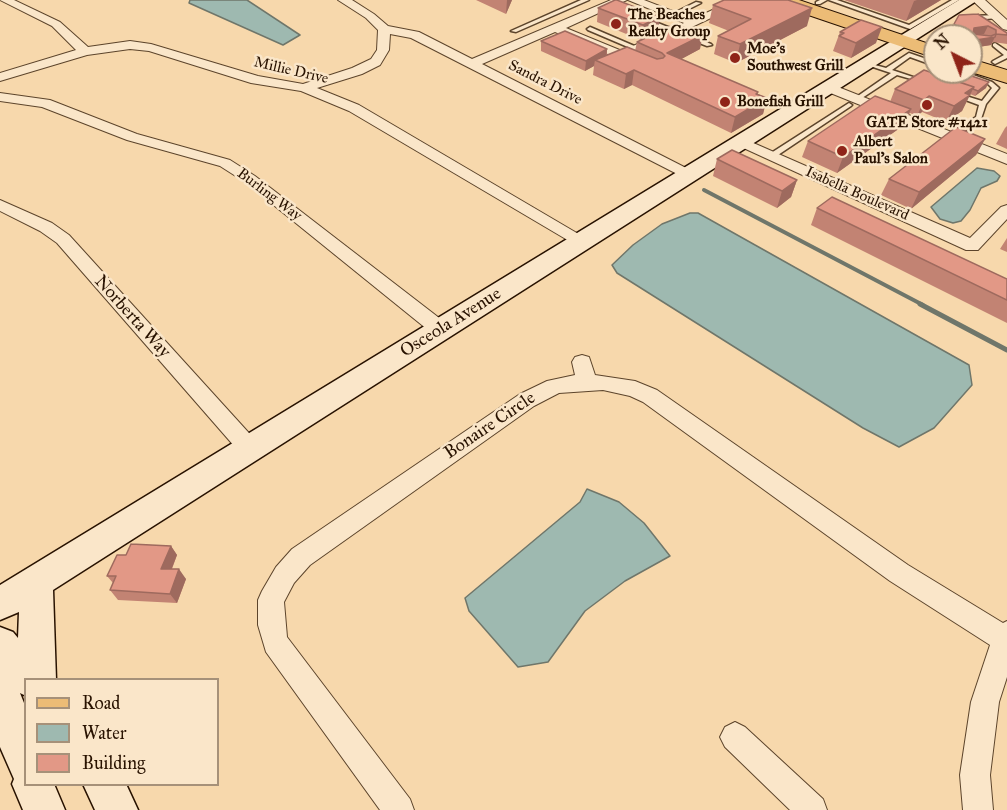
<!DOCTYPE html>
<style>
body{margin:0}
#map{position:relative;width:1007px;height:810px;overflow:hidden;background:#f7d8ac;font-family:"IM FELL Great Primer",serif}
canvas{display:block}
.legend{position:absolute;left:24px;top:678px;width:195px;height:108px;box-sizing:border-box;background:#fae6c9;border:2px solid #a69179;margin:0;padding:8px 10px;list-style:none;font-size:18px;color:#281200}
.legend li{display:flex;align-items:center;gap:12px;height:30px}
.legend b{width:30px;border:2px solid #a69179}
.north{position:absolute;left:923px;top:24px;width:60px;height:60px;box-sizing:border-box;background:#fae6c9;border:2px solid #a69179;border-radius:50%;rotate:318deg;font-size:16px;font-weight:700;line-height:24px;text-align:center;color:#281200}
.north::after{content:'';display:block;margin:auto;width:21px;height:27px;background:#8f2418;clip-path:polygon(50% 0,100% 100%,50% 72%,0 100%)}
</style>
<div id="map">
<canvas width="1007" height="810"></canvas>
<ul class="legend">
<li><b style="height:8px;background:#ecbc76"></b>Road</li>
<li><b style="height:16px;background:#9eb9b0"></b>Water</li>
<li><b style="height:16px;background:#e29886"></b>Building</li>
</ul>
<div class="north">N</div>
</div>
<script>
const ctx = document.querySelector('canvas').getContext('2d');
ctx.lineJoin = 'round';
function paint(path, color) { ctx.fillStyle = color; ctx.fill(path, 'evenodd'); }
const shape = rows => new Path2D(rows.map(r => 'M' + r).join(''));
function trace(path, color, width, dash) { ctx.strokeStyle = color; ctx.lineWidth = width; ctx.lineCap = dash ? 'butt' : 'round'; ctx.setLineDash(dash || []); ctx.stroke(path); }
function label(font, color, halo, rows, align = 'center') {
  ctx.font = font + ' "IM FELL Great Primer",serif'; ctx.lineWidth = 5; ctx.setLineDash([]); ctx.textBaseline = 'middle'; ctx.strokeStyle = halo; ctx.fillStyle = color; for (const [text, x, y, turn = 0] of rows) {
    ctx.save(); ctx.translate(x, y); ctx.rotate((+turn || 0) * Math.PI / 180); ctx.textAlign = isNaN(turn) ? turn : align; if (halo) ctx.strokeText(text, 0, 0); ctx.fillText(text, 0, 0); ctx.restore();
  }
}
const water = shape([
 [190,0,247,0,300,35,283,45,189,3,190,0],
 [977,168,994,171,1000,176,997,181,981,188,970,210,961,221,953,223,940,219,931,207,977,168],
 [690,213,698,213,969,365,972,385,934,428,899,447,863,428,617,273,612,265,633,245,662,224,690,213],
 [587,489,619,502,644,523,670,556,625,581,585,611,548,662,518,667,469,611,465,598,580,502,587,489]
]);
const streamFar1 = shape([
 [704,190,923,305]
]);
const stream = shape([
 [920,304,1007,350]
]);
const lane = shape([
 [581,0,589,0,516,32,511,31,581,0],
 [820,0,827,0,820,4,816,4,816,2,820,0],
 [829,0,837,0,909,25,952,0,959,0,910,29,829,0],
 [696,2,701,3,675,16,670,15,696,2],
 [997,15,999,16,999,18,972,20,969,18,972,16,997,15],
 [645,18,711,44,712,45,707,46,643,21,642,20,645,18],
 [590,27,639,48,640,49,635,50,588,30,587,29,590,27],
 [995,43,1007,51,1007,58,995,64,992,62,993,61,1004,55,993,46,993,44,995,43],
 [909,53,935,62,935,66,910,57,892,70,925,81,925,83,897,75,859,100,855,100,855,98,891,73,864,64,864,62,886,68,909,53],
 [956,72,965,72,992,82,999,88,986,104,981,119,952,139,948,137,949,135,976,117,979,105,952,95,952,93,956,93,982,101,992,88,988,84,956,72],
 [849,103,852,105,851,106,775,157,768,155,849,103]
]);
const street = shape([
 [0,0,14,0,60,22,88,47,130,41,151,44,258,76,303,84,352,68,371,59,377,50,378,30,366,18,338,0,352,0,374,14,388,26,419,32,472,59,611,0,627,0,566,28,622,51,684,23,628,0,644,0,693,19,734,0,749,0,622,60,555,32,482,64,692,171,695,174,692,177,687,179,411,38,390,34,389,50,380,65,362,74,317,88,359,105,587,239,590,243,587,247,581,248,349,111,301,91,251,83,149,51,130,49,87,55,0,81,0,73,76,50,52,26,0,0],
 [972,0,985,0,1007,20,1007,30,1003,29,972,0],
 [828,83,1007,154,1007,164,823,90,821,87,828,83],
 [0,93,50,100,137,134,230,160,255,176,447,324,450,329,447,334,440,336,433,334,245,182,220,166,127,140,42,107,0,101,0,93],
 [742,138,970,238,1001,207,1007,205,1007,219,978,250,966,250,737,145,735,142,737,139,742,138],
 [0,200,52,223,69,235,258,443,261,449,258,455,250,458,242,455,57,243,40,231,0,211,0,200],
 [582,355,589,357,595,375,635,381,657,390,908,565,1003,623,1007,621,1007,677,999,702,990,775,993,810,963,810,960,775,971,702,990,645,890,581,643,402,630,396,603,390,559,393,534,406,310,565,294,583,284,602,287,637,410,799,414,810,380,810,266,652,258,625,258,600,262,591,276,567,292,549,520,394,547,381,575,375,572,362,575,357,582,355],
 [735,722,745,727,823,799,827,810,790,810,725,747,720,737,725,727,735,722]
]);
const secondary = shape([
 [959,0,978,0,53,590,56,680,26,680,26,696,20,693,26,708,26,784,54,784,65,810,23,810,12,784,14,779,0,747,0,627,13,632,18,638,19,612,0,620,0,585,959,0],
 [83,784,126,784,138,810,95,810,83,784]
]);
const primary = shape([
 [773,0,799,0,935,46,935,58,776,4,773,0],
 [971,59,1007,70,1007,83,971,72,971,59]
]);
const wall = shape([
 [476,0,512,0,506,14],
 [615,0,658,32,700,49,681,59,767,98,763,114,731,133,632,85,624,89,593,75,594,66,585,71,541,51,541,41,607,49,607,55,635,51,637,42,641,40,597,22,598,8],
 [844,0,941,0,906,21],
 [713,5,807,26,736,63,714,54,718,36,729,31,709,23],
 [959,15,1007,33,1007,44,993,42,991,45,972,48,971,47,971,36,957,36,951,31],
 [840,32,876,43,851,58,833,51],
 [986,88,975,96,970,94,962,111,946,122,922,112,917,116,910,113,904,125,837,173,802,157,808,141,890,102,895,89],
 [1007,126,1007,149,996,144,1005,128],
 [985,139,976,155,911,209,881,195,889,179],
 [717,159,797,180,791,197,777,208,713,176],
 [817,208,1007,279,1007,323,811,225],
 [1007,238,1007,252,1000,249],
 [171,546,177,555,172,569,186,579,177,603,118,600,110,590,113,583,107,576,126,555]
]);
const shadedWall = shape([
 [507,0,512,0,506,14],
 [917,0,941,0,906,21,914,1],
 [812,8,807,26,736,63,740,44],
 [660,17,658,32,641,40,643,25],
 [988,26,984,34,971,36,974,28],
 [882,27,876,43,851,58,856,43],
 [703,35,700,49,665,68,667,53],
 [995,37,991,45,972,48,976,40],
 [607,49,606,60,595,60,594,66,585,71,586,61],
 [634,70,632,85,624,89,626,74],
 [989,82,986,88,975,96,978,91],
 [974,87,962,111,946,122,954,106,965,93],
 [758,92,755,106,767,98,763,114,731,133,735,117,756,94],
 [929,96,922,112,917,116,924,100],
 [911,109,904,125,837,173,843,157],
 [985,139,976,155,911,209,919,192],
 [797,180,791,197,777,208,782,191],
 [171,546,177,555,168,578,161,569],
 [179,569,186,579,177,603,170,594]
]);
const building = shape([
 [615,0,617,0,660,17,643,25,598,8,615,0],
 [724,0,788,0,812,8,740,44,718,36,751,19,713,5,724,0],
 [978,14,1007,33,1007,35,996,34,996,30,988,26,974,28,973,34,991,36,996,34,995,37,976,40,954,24,959,15,978,14],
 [861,20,882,27,856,43,839,36,844,33,840,32,861,20],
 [675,24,703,35,667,53,758,92,756,94,767,98,735,117,634,70,626,74,595,60,627,47,657,59,663,58,665,56,662,53,637,42,675,24],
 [565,31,607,49,586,61,541,41,565,31],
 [924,70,974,87,965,93,970,95,954,106,929,96,924,100,895,89,924,70],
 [935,70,935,72,960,72,989,82,978,91,973,89,974,87,931,73,935,70],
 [875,96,911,109,843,157,808,141,875,96],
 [956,127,985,139,919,192,889,179,956,127],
 [732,150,797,180,782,191,717,159,732,150],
 [832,197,1007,279,1007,300,817,208,832,197],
 [131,544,171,546,161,569,179,569,170,594,110,590,116,576,107,576,117,555,126,555,131,544]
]);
const markers = [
 [616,24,6,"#8f2418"],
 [735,58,6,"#8f2418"],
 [725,102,6,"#8f2418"],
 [927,105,6,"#8f2418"],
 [842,151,6,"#8f2418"]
];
const farPoinames = [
 ["The Beaches",628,15],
 ["Realty Group",628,32],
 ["Moe's",747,49],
 ["Southwest Grill",747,66],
 ["Bonefish Grill",737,102],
 ["GATE Store #1421",927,123,"center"],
 ["Albert",854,142],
 ["Paul's Salon",854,159]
];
const farStreetnames = [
 ["Millie Drive",291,71,13],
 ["Sandra Drive",545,83,27],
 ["Isabella Boulevard",857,194,24],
 ["Burling Way",269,195,37]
];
const streetNames = [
 ["Norberta Way",132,317,48],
 ["Osceola Avenue",451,323,-32],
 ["Bonaire Circle",490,426,-34]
];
paint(water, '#9eb9b0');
trace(water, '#6f766a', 1.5);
trace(streamFar1, '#6f766a', 4);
trace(stream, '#6f766a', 5);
trace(lane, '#5c442b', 3);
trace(street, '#5c442b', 2);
trace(secondary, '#281200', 3);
trace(primary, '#281200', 2);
paint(lane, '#fae6c9');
paint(street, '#fae6c9');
paint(secondary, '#fae6c9');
paint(primary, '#ecbc76');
paint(wall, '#c28373');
paint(shadedWall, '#9e6a5e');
paint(building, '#e29886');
trace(building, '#9e6a5e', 1.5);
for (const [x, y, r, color] of markers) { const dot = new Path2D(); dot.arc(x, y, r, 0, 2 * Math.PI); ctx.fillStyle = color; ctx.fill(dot); trace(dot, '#fae6c9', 2); }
label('bold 15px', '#281200', '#fae6c9', farPoinames, 'left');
label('15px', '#281200', '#fae6c9', farStreetnames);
label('18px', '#281200', '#fae6c9', streetNames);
</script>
